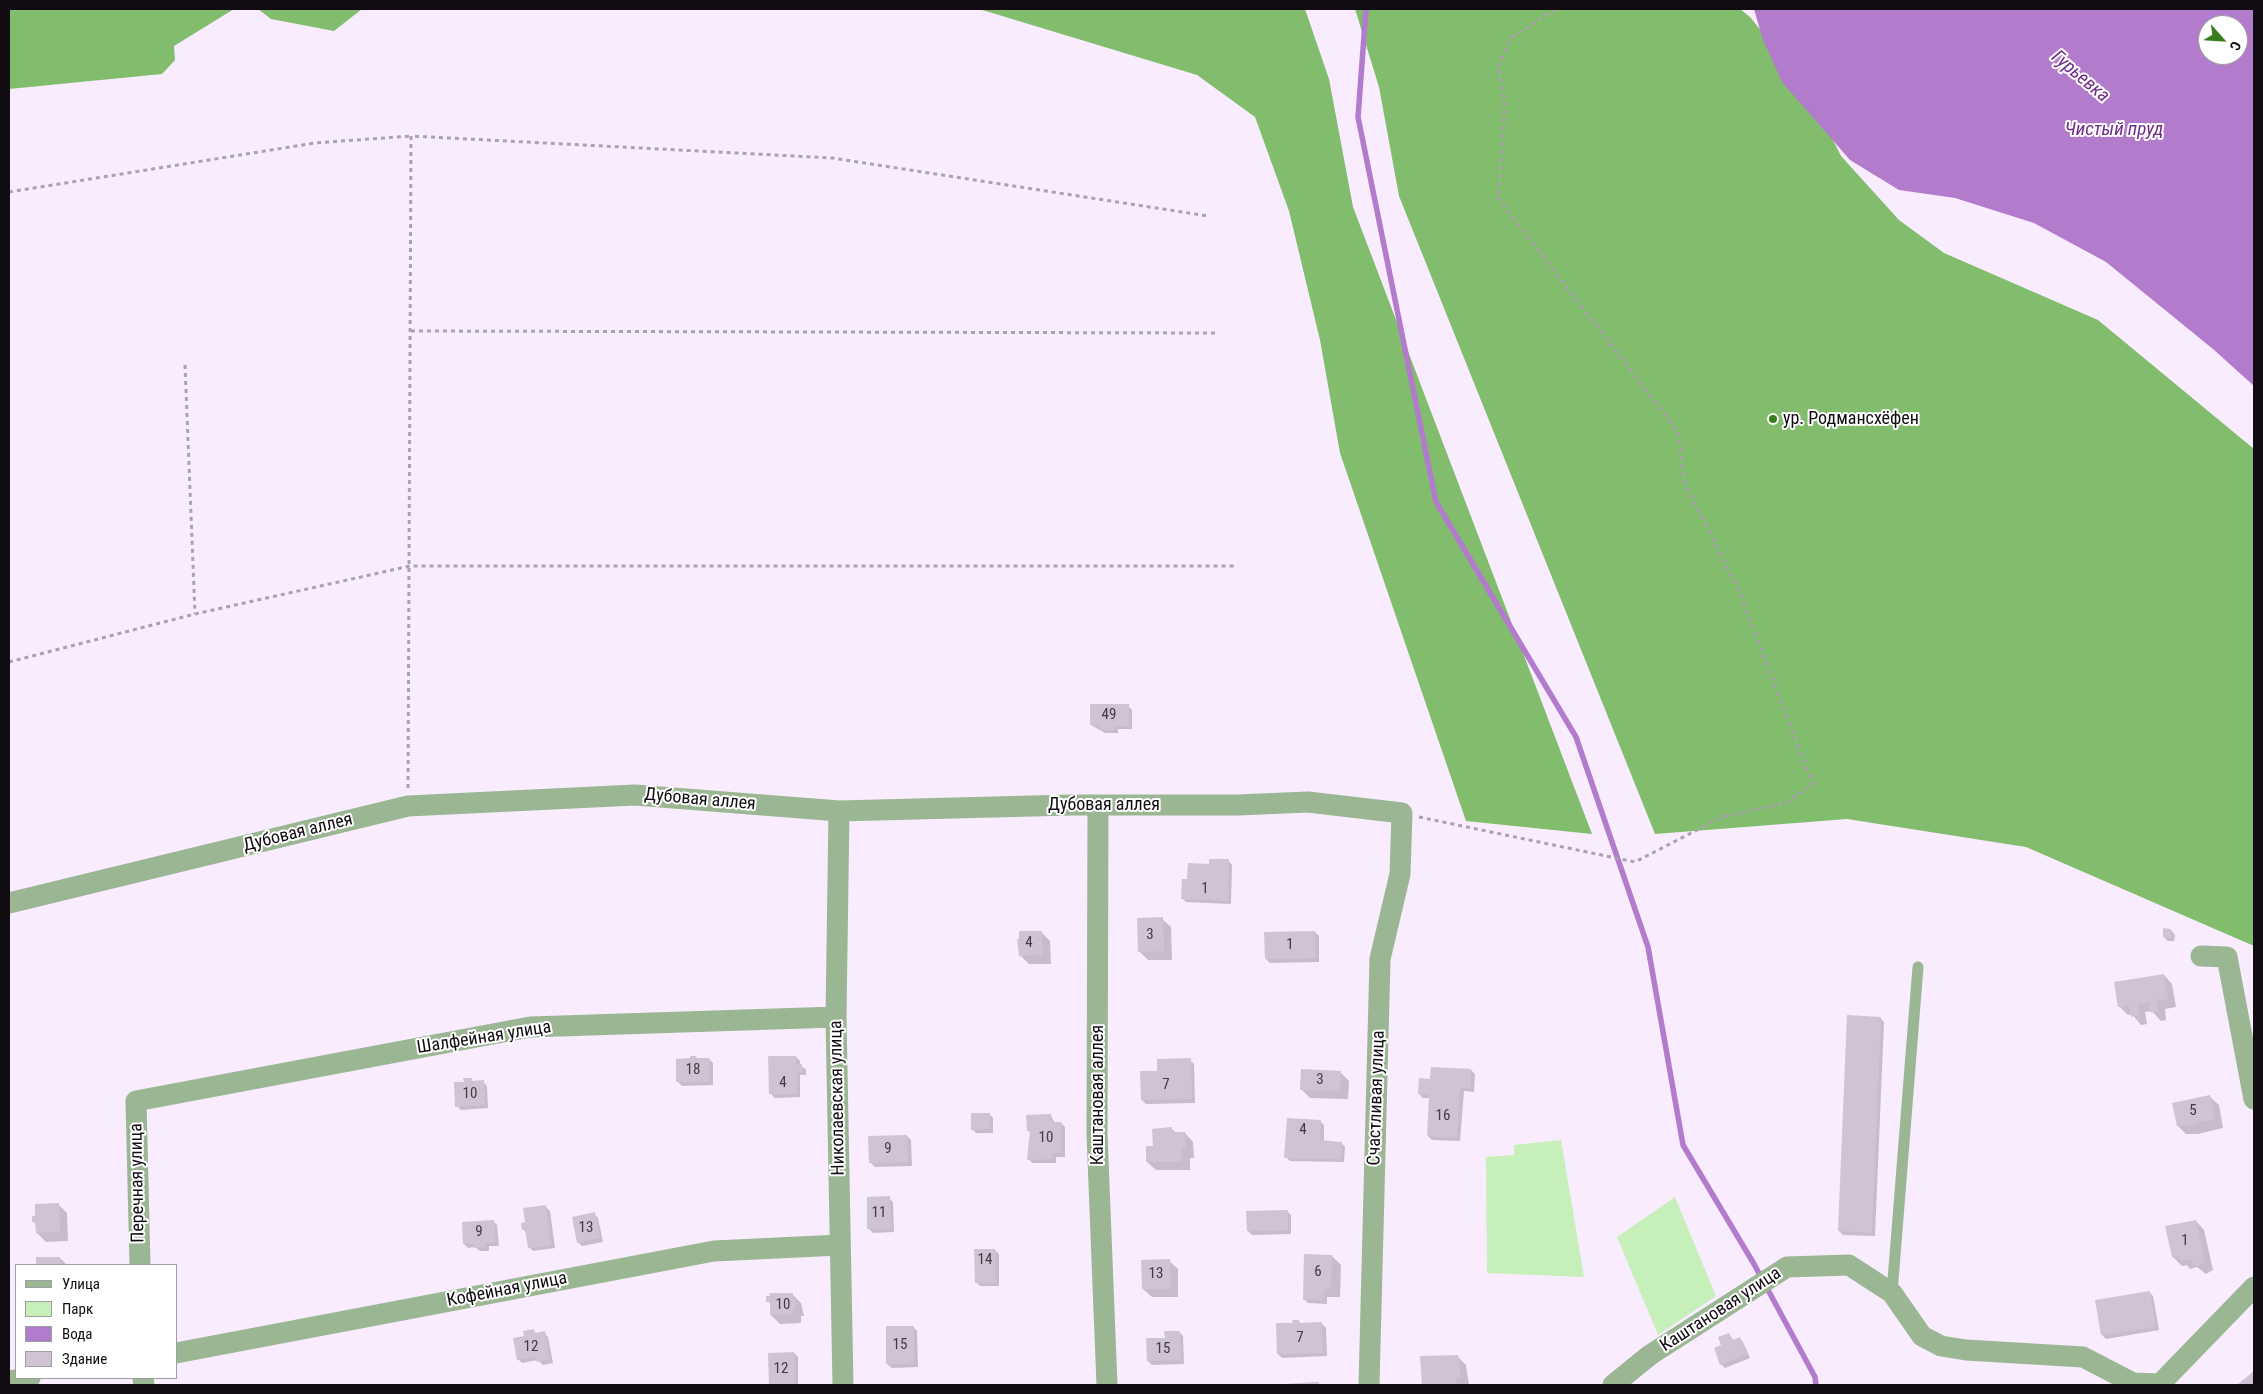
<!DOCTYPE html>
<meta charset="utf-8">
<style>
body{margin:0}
#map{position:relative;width:2263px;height:1394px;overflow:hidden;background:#f8ecfe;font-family:"Roboto Condensed",sans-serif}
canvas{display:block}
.frame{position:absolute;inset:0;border:10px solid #100c11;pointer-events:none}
.legend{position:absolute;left:15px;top:1264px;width:162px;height:115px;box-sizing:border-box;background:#fff;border:1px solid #9f9ea0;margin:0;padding:6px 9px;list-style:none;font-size:15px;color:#100c11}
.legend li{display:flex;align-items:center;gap:10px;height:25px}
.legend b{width:25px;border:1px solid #9f9ea0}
.north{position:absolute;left:2198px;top:15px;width:50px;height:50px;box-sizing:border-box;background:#fff;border:1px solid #9f9ea0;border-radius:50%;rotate:116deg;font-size:14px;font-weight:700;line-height:20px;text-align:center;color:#100c11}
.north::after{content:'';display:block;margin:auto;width:18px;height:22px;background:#397c1c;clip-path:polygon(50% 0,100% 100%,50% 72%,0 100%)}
</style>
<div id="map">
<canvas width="2263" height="1394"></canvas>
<div class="frame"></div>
<ul class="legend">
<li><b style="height:6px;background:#9bb692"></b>Улица</li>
<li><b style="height:14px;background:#c7efba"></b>Парк</li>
<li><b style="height:14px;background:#b27bcb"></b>Вода</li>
<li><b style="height:14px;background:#cfc3d4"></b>Здание</li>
</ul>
<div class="north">С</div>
</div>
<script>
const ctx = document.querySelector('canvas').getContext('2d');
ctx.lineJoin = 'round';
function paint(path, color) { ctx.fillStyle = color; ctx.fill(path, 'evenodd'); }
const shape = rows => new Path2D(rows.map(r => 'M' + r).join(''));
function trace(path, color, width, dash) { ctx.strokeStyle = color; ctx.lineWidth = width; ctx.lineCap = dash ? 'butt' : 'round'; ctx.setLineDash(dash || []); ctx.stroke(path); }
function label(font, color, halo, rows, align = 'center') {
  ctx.font = font + ' "Roboto Condensed",sans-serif'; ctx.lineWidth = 4; ctx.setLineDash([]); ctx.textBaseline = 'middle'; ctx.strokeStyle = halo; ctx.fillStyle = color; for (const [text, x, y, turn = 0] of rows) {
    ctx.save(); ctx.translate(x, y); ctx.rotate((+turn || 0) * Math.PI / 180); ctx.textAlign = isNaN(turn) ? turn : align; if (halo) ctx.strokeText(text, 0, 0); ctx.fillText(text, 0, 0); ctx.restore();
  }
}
const green = shape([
 [1561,1140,1584,1277,1487,1273,1486,1157,1514,1155,1514,1145],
 [1675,1197,1716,1296,1658,1335,1617,1237]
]);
const forest = shape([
 [9,9,234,9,174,46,175,60,162,74,9,89],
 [258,9,362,9,334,31,271,19],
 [979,9,1305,9,1329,79,1353,207,1592,834,1466,821,1340,453,1320,340,1289,211,1255,117,1197,75],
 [1355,9,1740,9,1750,17,1805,84,1841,156,1899,220,1944,253,2098,320,2254,449,2254,946,2026,847,1847,819,1655,834,1399,196,1379,87]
]);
const water = shape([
 [1754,9,2254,9,2254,386,2213,349,2106,262,2034,223,1955,198,1899,190,1850,160,1782,82,1763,40],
 [2208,25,2238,25,2238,55,2208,55]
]);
const shadow = shape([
 [1128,706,1132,710,1132,729,1118,729,1118,733,1105,733,1091,725],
 [1228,860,1232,865,1231,904,1186,902,1182,898,1188,881,1210,865],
 [1162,919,1171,927,1172,960,1148,960,1139,951],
 [2171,930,2175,935,2174,941,2168,941,2164,937],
 [1041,932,1050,941,1051,964,1029,964,1020,955],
 [1315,932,1319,936,1319,962,1270,963,1266,959],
 [2164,975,2172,984,2176,1007,2165,1009,2166,1020,2161,1021,2152,1011,2145,1012,2147,1024,2141,1025,2132,1014,2128,1015,2119,1006],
 [1880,1018,1884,1022,1875,1236,1843,1235,1839,1231],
 [696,1057,698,1059,709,1059,713,1063,713,1085,682,1086,678,1082,691,1059],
 [796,1057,800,1061,800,1066,806,1069,806,1075,800,1075,800,1097,775,1098,771,1094],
 [1190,1060,1194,1064,1195,1103,1146,1104,1142,1100,1158,1072],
 [1471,1070,1475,1074,1474,1092,1464,1091,1460,1141,1432,1140,1428,1136,1430,1098,1423,1098,1419,1094,1432,1080],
 [1340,1072,1349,1081,1348,1099,1310,1098,1302,1090],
 [471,1079,474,1082,483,1082,487,1086,488,1108,461,1110,457,1106,465,1083],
 [2210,1097,2219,1105,2223,1128,2198,1134,2186,1134,2178,1126],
 [989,1114,993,1118,993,1133,976,1133,972,1129],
 [1051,1116,1055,1123,1061,1123,1065,1127,1065,1157,1056,1157,1056,1163,1032,1163,1029,1159,1031,1133,1028,1130],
 [1320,1121,1324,1125,1324,1142,1341,1143,1345,1147,1344,1162,1290,1161,1286,1157],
 [1172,1129,1177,1134,1185,1133,1193,1142,1194,1158,1190,1158,1190,1170,1156,1170,1147,1162,1154,1147],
 [907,1136,911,1140,912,1166,875,1167,871,1163],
 [889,1198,893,1202,894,1232,873,1233,869,1229],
 [58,1204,67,1213,68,1241,46,1242,37,1233,37,1225,33,1221],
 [546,1207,550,1211,555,1248,533,1251,529,1247,527,1234,523,1229,526,1223],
 [1287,1211,1291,1215,1291,1234,1252,1235,1248,1231],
 [594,1214,598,1218,603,1242,582,1246,578,1242],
 [493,1221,497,1225,499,1246,489,1246,489,1251,480,1251,475,1247,468,1248,464,1244],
 [2196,1221,2204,1230,2213,1270,2206,1274,2197,1267,2190,1269,2187,1265,2182,1266,2173,1257,2167,1227],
 [995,1250,999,1254,999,1286,980,1286,976,1282],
 [1332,1256,1341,1265,1340,1297,1327,1297,1327,1304,1308,1303,1304,1299],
 [60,1258,67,1265,37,1265,37,1259],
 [1169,1261,1178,1269,1178,1297,1152,1297,1143,1289],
 [2149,1292,2153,1296,2159,1330,2106,1339,2102,1335],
 [792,1294,801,1303,804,1316,801,1316,801,1323,780,1324,771,1315,771,1305,768,1301],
 [1298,1321,1302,1324,1322,1324,1326,1328,1327,1356,1282,1358,1278,1354,1294,1324],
 [913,1327,917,1331,918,1367,892,1368,887,1364],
 [534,1331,537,1334,544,1333,548,1337,553,1363,543,1365,538,1360,522,1363,518,1359],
 [1179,1332,1183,1336,1184,1364,1152,1365,1148,1361,1166,1339],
 [1729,1334,1734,1341,1739,1338,1743,1342,1750,1358,1725,1368,1721,1364,1723,1346],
 [794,1353,798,1357,798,1385,770,1385,769,1354],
 [1457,1356,1466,1365,1469,1385,1423,1385,1421,1357]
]);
const stream = shape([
 [1366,9,1358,117,1436,502,1576,737,1648,947,1683,1145,1754,1264,1815,1377,1816,1385]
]);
const building = shape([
 [1090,704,1129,704,1129,726,1114,726,1114,730,1100,730,1100,725,1090,725],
 [1209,859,1229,859,1228,901,1181,899,1182,879,1187,879,1188,863,1209,864],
 [1163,917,1164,951,1138,952,1137,918],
 [2163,928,2171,929,2171,938,2163,937],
 [1019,931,1042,931,1042,955,1019,956,1017,939,1019,939],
 [1315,931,1316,958,1265,959,1264,932],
 [2164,974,2168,999,2157,1000,2158,1011,2151,1013,2149,1002,2137,1004,2139,1015,2131,1017,2129,1005,2118,1007,2114,982],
 [1847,1015,1881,1017,1872,1233,1838,1231],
 [690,1056,696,1056,696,1058,709,1058,710,1082,676,1082,676,1059,690,1058],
 [768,1056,796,1056,796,1064,802,1064,802,1071,797,1072,797,1094,769,1094],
 [1191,1058,1192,1099,1141,1100,1140,1071,1157,1071,1157,1059],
 [1431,1067,1471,1069,1471,1088,1460,1088,1457,1138,1427,1136,1429,1095,1418,1094,1419,1078,1430,1079],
 [1301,1069,1341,1071,1340,1091,1300,1090],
 [463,1078,472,1078,472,1081,484,1080,485,1105,455,1107,454,1082,464,1082],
 [2210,1095,2215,1119,2198,1122,2198,1124,2177,1126,2172,1103],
 [971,1113,990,1113,990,1129,971,1130],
 [1051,1114,1052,1122,1061,1122,1062,1153,1052,1153,1052,1159,1027,1160,1030,1131,1027,1131,1026,1115],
 [1287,1118,1321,1120,1320,1140,1342,1142,1341,1159,1284,1158],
 [1172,1127,1172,1132,1185,1132,1186,1149,1182,1149,1182,1162,1146,1162,1146,1146,1153,1146,1152,1129],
 [907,1135,908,1162,869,1163,868,1136],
 [890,1196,891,1229,867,1229,867,1197],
 [59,1203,60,1232,36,1233,35,1222,32,1222,32,1216,35,1216,35,1204],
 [546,1205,551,1245,528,1248,525,1229,522,1230,521,1223,525,1222,523,1208],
 [1288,1210,1288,1230,1247,1231,1246,1211],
 [595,1212,600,1238,577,1243,572,1217],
 [494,1220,496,1242,485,1243,486,1247,474,1248,474,1244,463,1244,462,1222],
 [2196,1220,2205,1262,2197,1266,2193,1265,2191,1259,2181,1261,2180,1256,2172,1257,2165,1226],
 [974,1249,995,1249,996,1283,975,1283],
 [1304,1254,1332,1255,1331,1289,1324,1289,1323,1300,1303,1300],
 [36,1257,60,1257,61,1265,36,1265],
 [1170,1259,1170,1289,1142,1289,1141,1260],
 [2150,1291,2156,1327,2101,1335,2095,1300],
 [769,1293,793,1293,793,1299,796,1299,796,1308,793,1308,793,1315,770,1315,770,1302,766,1302,766,1296,770,1296],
 [1292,1320,1299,1320,1299,1323,1322,1322,1323,1353,1277,1354,1276,1323,1293,1323],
 [886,1326,914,1326,914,1364,886,1364],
 [534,1329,535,1333,545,1331,550,1359,537,1362,534,1357,517,1360,513,1338,524,1336,523,1331],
 [1164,1331,1180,1331,1181,1360,1147,1361,1146,1338,1165,1338],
 [1729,1333,1733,1340,1740,1337,1747,1354,1720,1365,1714,1348,1721,1345,1718,1337],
 [794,1352,795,1385,769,1385,768,1353],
 [1458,1355,1461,1378,1456,1378,1457,1385,1422,1385,1420,1356],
 [2254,1371,2254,1385,2237,1385],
 [1319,1382,1319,1385,1283,1385,1283,1384]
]);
const path = shape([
 [9,192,315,143,411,136],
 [411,331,1217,333],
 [185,365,195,614],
 [9,662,195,614,410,566,1235,566],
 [408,788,411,136,832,158,1208,216],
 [1419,817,1635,862,1722,817,1785,803,1813,785,1739,591,1685,484,1678,432,1498,198,1505,103,1498,67,1511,38,1555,9]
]);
const lane = shape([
 [1892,1293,1918,967]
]);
const street = shape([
 [1098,805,1097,1134,1107,1385],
 [839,811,836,1017,843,1385],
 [9,903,408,806,635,795,839,811,1071,805,1238,805,1308,802,1402,813,1400,874,1380,959,1369,1385],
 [2201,956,2227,957,2254,1099],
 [140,1265,136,1101,530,1027,836,1017],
 [176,1353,714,1251,840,1245],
 [143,1378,144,1385],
 [9,1381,30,1378],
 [2160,1384,2254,1287],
 [1613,1385,1650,1355,1787,1267,1849,1265,1892,1293,1922,1336,1941,1346,1966,1350,2083,1357,2133,1383,2160,1384]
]);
const markers = [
 [1773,419,5,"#397c1c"]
];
const numberNames = [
 ["49",1109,715],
 ["1",1205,889],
 ["3",1150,935],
 ["4",1029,943],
 ["1",1290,945],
 ["18",693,1070],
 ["3",1320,1080],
 ["4",783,1083],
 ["7",1166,1085],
 ["10",470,1094],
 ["5",2193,1111],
 ["16",1443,1116],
 ["4",1303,1130],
 ["10",1046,1138],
 ["9",888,1149],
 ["11",879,1213],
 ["13",586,1228],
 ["9",479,1232],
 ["1",2185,1241],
 ["14",985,1260],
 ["6",1318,1272],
 ["13",1156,1274],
 ["10",783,1305],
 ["7",1300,1338],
 ["15",900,1345],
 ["12",531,1347],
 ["15",1163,1349],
 ["12",781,1369]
];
const poiNames = [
 ["ур. Родмансхёфен",1783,419]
];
const streetNames = [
 ["Дубовая аллея",700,800,5],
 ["Дубовая аллея",1104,805],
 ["Дубовая аллея",298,833,-14],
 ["Шалфейная улица",484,1038,-9],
 ["Каштановая аллея",1098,1095,-90],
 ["Николаевская улица",838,1098,-91],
 ["Счастливая улица",1377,1098,-88],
 ["Перечная улица",138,1183,-91],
 ["Кофейная улица",507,1290,-11],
 ["Каштановая улица",1721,1310,-33]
];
const waterNames = [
 ["Гурьевка",2080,77,40],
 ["Чистый пруд",2114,130]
];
paint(green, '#c7efba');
paint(forest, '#81bd6c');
paint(water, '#b27bcb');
paint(shadow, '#0003');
trace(stream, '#b27bcb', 5.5);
paint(building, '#cfc3d4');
trace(path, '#aba1af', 3, [4, 4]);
trace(lane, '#9bb692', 11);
trace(street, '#9bb692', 21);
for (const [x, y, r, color] of markers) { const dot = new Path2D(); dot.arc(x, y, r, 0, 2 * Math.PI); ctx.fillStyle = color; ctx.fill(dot); trace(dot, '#fff', 2); }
label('15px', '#403a42', null, numberNames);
label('18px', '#100c11', '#fff', poiNames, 'left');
label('18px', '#100c11', '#fff', streetNames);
label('italic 19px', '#6f2b8a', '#fff', waterNames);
</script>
